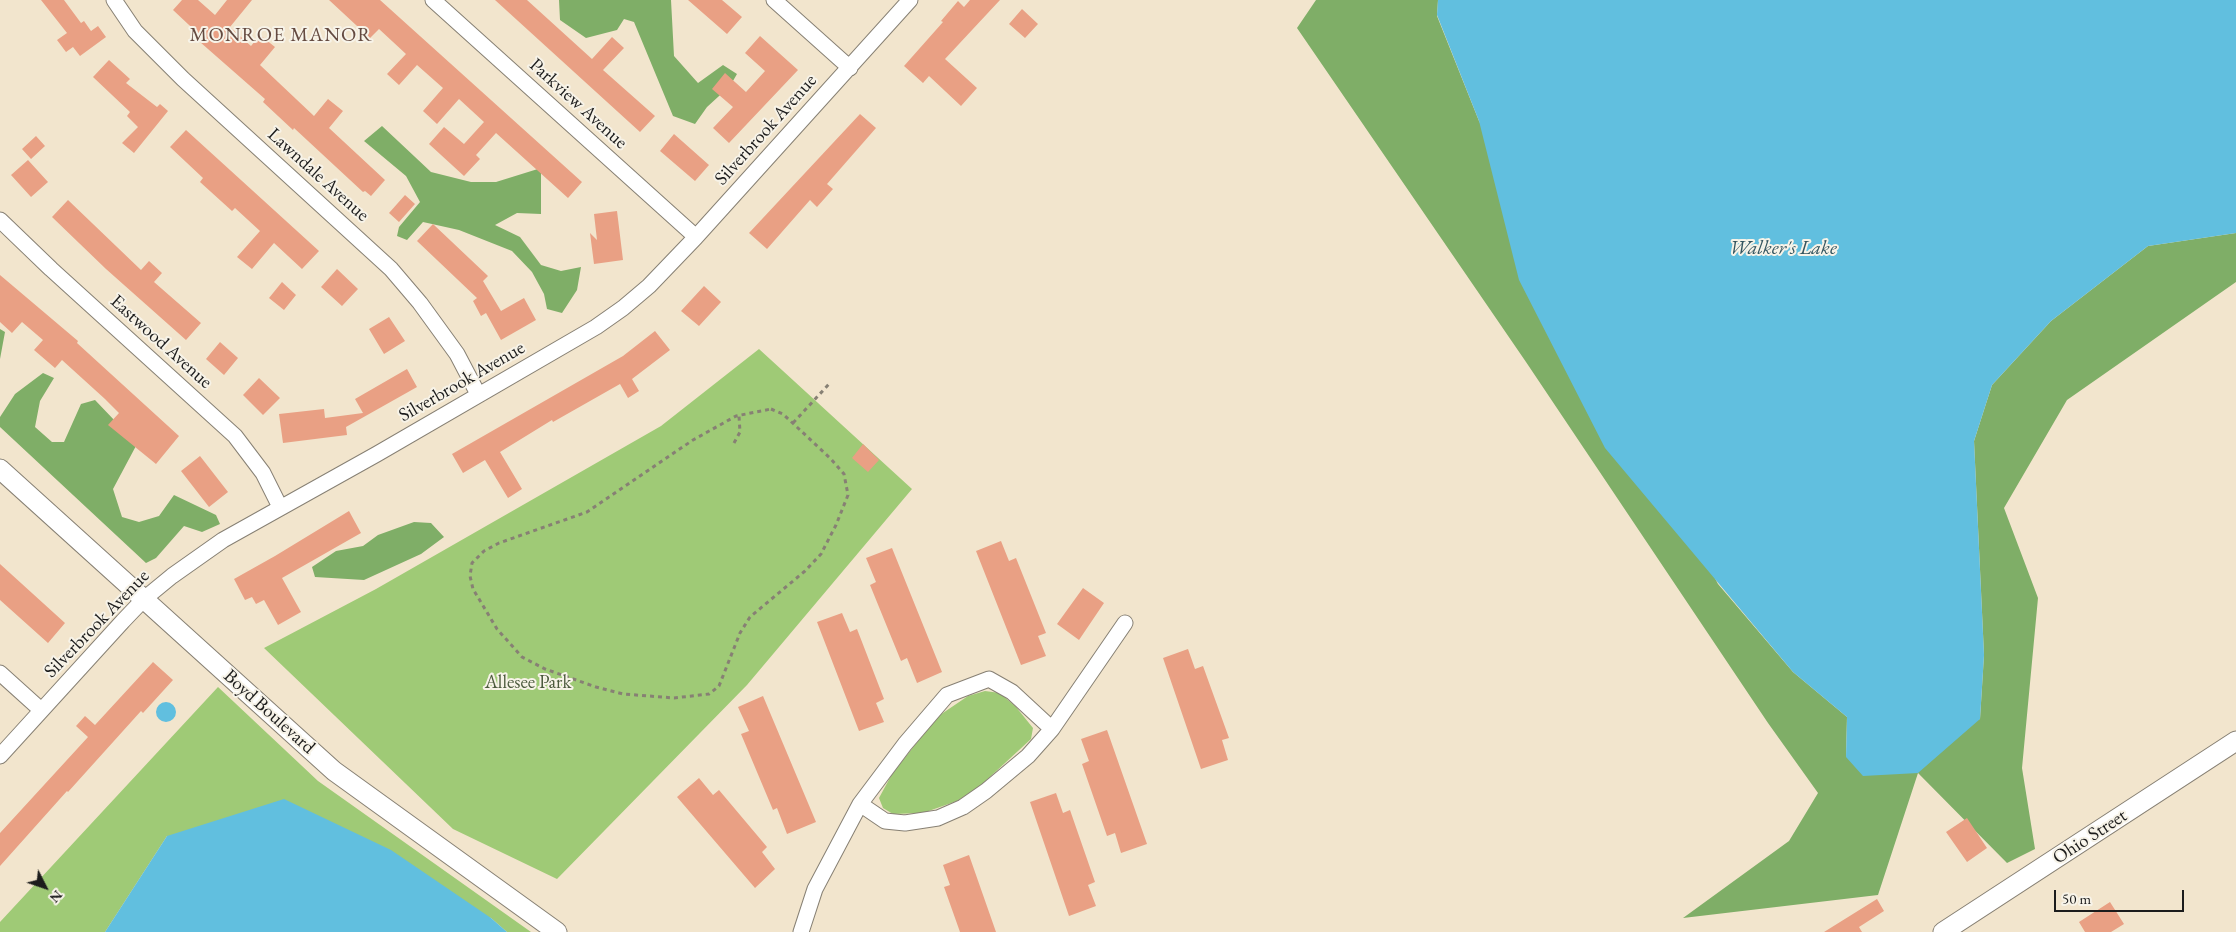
<!DOCTYPE html>
<style>
body{margin:0}
#map{position:relative;width:2236px;height:932px;overflow:hidden;background:#f2e5cd;font-family:"EB Garamond",serif}
canvas{display:block}
.north{position:absolute;left:20px;top:862px;width:50px;height:50px;-webkit-text-stroke:4px #f7f3e8;paint-order:stroke;rotate:131deg;font-size:14px;font-weight:700;line-height:20px;text-align:center;color:#1c1c1c}
.north::after{content:'';display:block;margin:auto;width:18px;height:22px;background:#1c1c1c;clip-path:polygon(50% 0,100% 100%,50% 72%,0 100%)}
.scale{position:absolute;left:2054px;top:890px;width:130px;height:22px;box-sizing:border-box;border:2px solid #1c1c1c;border-top:0;padding-left:6px;font-size:15px;line-height:18px;white-space:nowrap;color:#1c1c1c;-webkit-text-stroke:4px #f7f3e8;paint-order:stroke}
</style>
<div id="map">
<canvas width="2236" height="932"></canvas>
<div class="north">N</div>
<div class="scale">50 m</div>
</div>
<script>
const ctx = document.querySelector('canvas').getContext('2d');
ctx.lineJoin = 'round';
function paint(path, color) { ctx.fillStyle = color; ctx.fill(path, 'evenodd'); }
const shape = rows => new Path2D(rows.map(r => 'M' + r).join(''));
function trace(path, color, width, dash) { ctx.strokeStyle = color; ctx.lineWidth = width; ctx.lineCap = dash ? 'butt' : 'round'; ctx.setLineDash(dash || []); ctx.stroke(path); }
function label(font, color, halo, rows, align = 'center') {
  ctx.font = font + ' "EB Garamond",serif'; ctx.lineWidth = 4; ctx.setLineDash([]); ctx.textBaseline = 'middle'; ctx.strokeStyle = halo; ctx.fillStyle = color; for (const [text, x, y, turn = 0] of rows) {
    ctx.save(); ctx.translate(x, y); ctx.rotate((+turn || 0) * Math.PI / 180); ctx.textAlign = isNaN(turn) ? turn : align; if (halo) ctx.strokeText(text, 0, 0); ctx.fillText(text, 0, 0); ctx.restore();
  }
}
const green = shape([
 [759,349,912,489,747,685,557,879,453,829,264,648,376,589,661,426],
 [218,687,318,781,531,932,507,932,491,918,167,836,105,932,0,932,0,922],
 [985,691,1000,693,1016,707,1033,728,1031,739,979,787,957,801,923,813,893,814,883,808,879,798,892,774,937,717,968,696]
]);
const forest = shape([
 [559,0,671,0,674,56,698,83,723,65,737,74,730,86,707,107,695,124,673,116,634,22,624,19,617,30,586,38,560,20],
 [1316,0,1438,0,1437,16,1479,121,1718,584,1793,672,1847,717,1846,757,1980,719,1984,655,1974,441,1992,385,2051,321,2148,246,2236,233,2236,282,2067,400,2004,508,2038,598,2022,768,2035,849,2007,863,1918,773,1878,895,1683,918,1789,841,1818,793,1768,723,1526,362,1297,28],
 [382,126,431,172,471,182,496,182,541,168,541,214,517,213,495,225,520,237,541,265,561,271,581,267,577,290,562,313,547,309,544,294,532,272,512,251,459,230,423,222,407,240,397,236,399,227,420,202,406,176,364,141],
 [0,329,5,332,0,359],
 [43,373,54,378,40,401,35,427,52,442,64,442,81,404,95,400,137,444,113,489,122,517,139,522,159,516,174,495,216,515,220,524,202,532,184,526,156,558,146,563,0,427,0,417,15,394],
 [414,522,431,523,444,537,421,554,364,580,315,577,312,567,336,551,363,546,378,535]
]);
const water = shape([
 [1438,0,2236,0,2236,233,2148,246,2051,321,1992,385,1974,441,1984,655,1980,719,1918,773,1863,776,1846,757,1847,717,1793,672,1605,448,1519,280,1479,121,1437,15],
 '156 712a10 10 0 1 1 20 0a10 10 0 1 1-20 0Z',
 [284,799,391,850,491,918,507,932,105,932,167,836]
]);
const building = shape([
 [41,0,64,0,81,23,84,21,91,31,98,26,106,37,80,56,73,47,66,52,57,40,67,33],
 [182,0,198,0,215,15,227,0,252,0,230,27,251,46,260,35,275,47,260,65,314,116,328,99,343,111,329,128,385,180,371,196,365,191,363,192,294,128,293,130,263,102,265,99,200,42,204,39,173,10],
 [329,0,380,0,582,182,568,198,496,133,476,155,480,159,464,176,429,144,444,127,464,144,484,122,459,99,437,124,423,111,443,88,417,65,399,85,387,74,406,54,379,29,370,38],
 [495,0,527,0,592,59,612,37,624,48,603,70,655,116,640,132],
 [688,0,722,0,742,17,727,34],
 [970,0,1000,0,945,59,977,88,961,106,929,76,923,83,904,66,943,22,941,21,958,1,964,7],
 [1022,9,1038,24,1025,38,1009,24],
 [760,36,798,70,729,143,713,128,733,107,712,89,725,73,746,92,765,71,745,53],
 [109,60,130,79,126,83,157,107,160,104,168,111,134,153,122,143,138,127,127,116,130,112,93,77],
 [860,114,876,128,827,184,833,189,817,207,810,200,767,249,749,233],
 [186,130,319,251,302,269,274,243,252,269,237,257,260,231,235,208,232,211,200,182,203,178,170,147],
 [674,134,709,165,695,181,660,151],
 [36,136,45,146,31,159,22,149],
 [28,160,48,182,31,197,11,175],
 [405,195,415,204,399,222,389,213],
 [68,200,141,270,149,261,162,273,154,282,201,323,186,340,106,269,52,217],
 [617,211,623,260,594,264,590,233,597,240,594,214],
 [433,224,488,276,483,281,501,311,524,298,536,320,501,340,486,313,481,316,473,301,477,298,417,241],
 [337,269,358,289,342,306,321,287],
 [0,275,78,341,77,343,179,436,156,464,108,425,119,413,105,399,62,360,55,368,34,350,43,340,22,322,12,333,0,322],
 [282,282,296,295,284,310,269,298],
 [704,286,721,302,699,326,681,311],
 [389,317,405,341,384,354,369,329],
 [655,331,670,350,632,379,639,391,628,398,620,384,553,422,552,420,500,452,522,489,508,498,485,460,463,473,452,454,623,356],
 [220,342,238,358,224,375,206,359],
 [407,369,417,387,346,427,347,435,283,443,279,414,324,409,325,418,363,413,355,399],
 [259,378,280,398,263,415,243,395],
 [863,444,879,460,868,472,852,458],
 [200,456,228,492,209,507,181,471],
 [349,511,361,533,282,578,301,612,278,625,264,600,256,604,252,597,245,600,234,579,275,556],
 [1001,541,1009,561,1016,558,1046,633,1038,636,1046,656,1021,665,976,551],
 [892,548,942,672,917,683,907,658,901,661,870,585,876,582,866,558],
 [0,564,65,623,48,643,0,600],
 [1083,588,1104,603,1079,640,1057,624],
 [842,613,850,632,857,629,884,699,876,703,884,722,859,731,817,622],
 [1188,649,1195,669,1203,666,1229,738,1222,740,1228,760,1201,769,1163,658],
 [153,662,173,680,143,713,141,711,68,792,67,791,0,866,0,833,88,737,76,726,85,716,95,725],
 [763,696,816,822,787,834,777,808,773,810,741,734,749,731,738,707],
 [1107,730,1147,844,1121,853,1115,833,1107,836,1082,764,1089,761,1081,739],
 [699,778,713,795,719,790,767,847,762,852,775,869,755,888,677,797],
 [1056,793,1063,813,1070,810,1095,882,1088,885,1096,906,1069,916,1030,802],
 [1967,818,1987,848,1967,862,1946,832],
 [969,855,996,932,960,932,944,887,950,885,943,865],
 [1877,899,1884,911,1859,927,1862,932,1824,932],
 [2110,902,2124,924,2111,932,2085,932,2079,922]
]);
const path = shape([
 [771,409,783,414,831,459,844,474,848,495,836,525,821,554,805,571,750,617,740,633,719,686,709,694,674,698,623,694,596,687,545,669,522,657,497,629,473,589,470,576,472,563,484,551,499,543,587,512,693,440,736,416,771,409],
 [793,423,829,384],
 [734,443,740,432,739,416]
]);
const minor = shape([
 [114,0,135,31,183,79,391,269,420,303,457,354,478,394],
 [433,0,696,237],
 [774,0,850,68],
 [0,220,51,269,235,436,263,473,280,507],
 [0,673,41,710],
 [0,756,123,621,144,599,172,576,223,540,377,454,596,327,623,308,649,286,696,237,910,0],
 [860,804,885,821,905,823,938,818,963,807,986,791,1028,756,1052,729,1125,623],
 [801,932,815,889,860,804,905,744,947,695,989,679,1012,692,1052,729]
]);
const tertiary = shape([
 [0,469,334,771,557,932],
 [1943,932,2236,741]
]);
const streetNames = [
 ["Parkview Avenue",578,104,42],
 ["Silverbrook Avenue",766,130,-48],
 ["Lawndale Avenue",318,175,42],
 ["Eastwood Avenue",161,342,42],
 ["Silverbrook Avenue",462,382,-30],
 ["Silverbrook Avenue",97,624,-46],
 ["Boyd Boulevard",269,712,42],
 ["Ohio Street",2090,837,-33]
];
const parkNames = [
 ["Allesee Park",528,683]
];
const neighbourhoodNames = [
 ["MONROE MANOR",281,36]
];
const waterNames = [
 ["Walker's Lake",1783,249]
];
paint(green, '#9fca76');
paint(forest, '#7fae67');
paint(water, '#61bfdf');
paint(building, '#e9a084');
trace(minor, '#878074', 17);
trace(tertiary, '#878074', 21);
trace(path, '#878074', 3, [4, 4]);
trace(minor, '#fff', 15);
trace(tertiary, '#fff', 19);
label('19px', '#1c1c1c', '#f7f3e8', streetNames);
label('19px', '#4a593c', '#f7f3e8', parkNames);
ctx.letterSpacing = '1px';
label('20px', '#644a40', '#f7f3e8', neighbourhoodNames);
ctx.letterSpacing = '0px';
label('italic 20px', '#345560', '#f7f3e8', waterNames);
</script>
